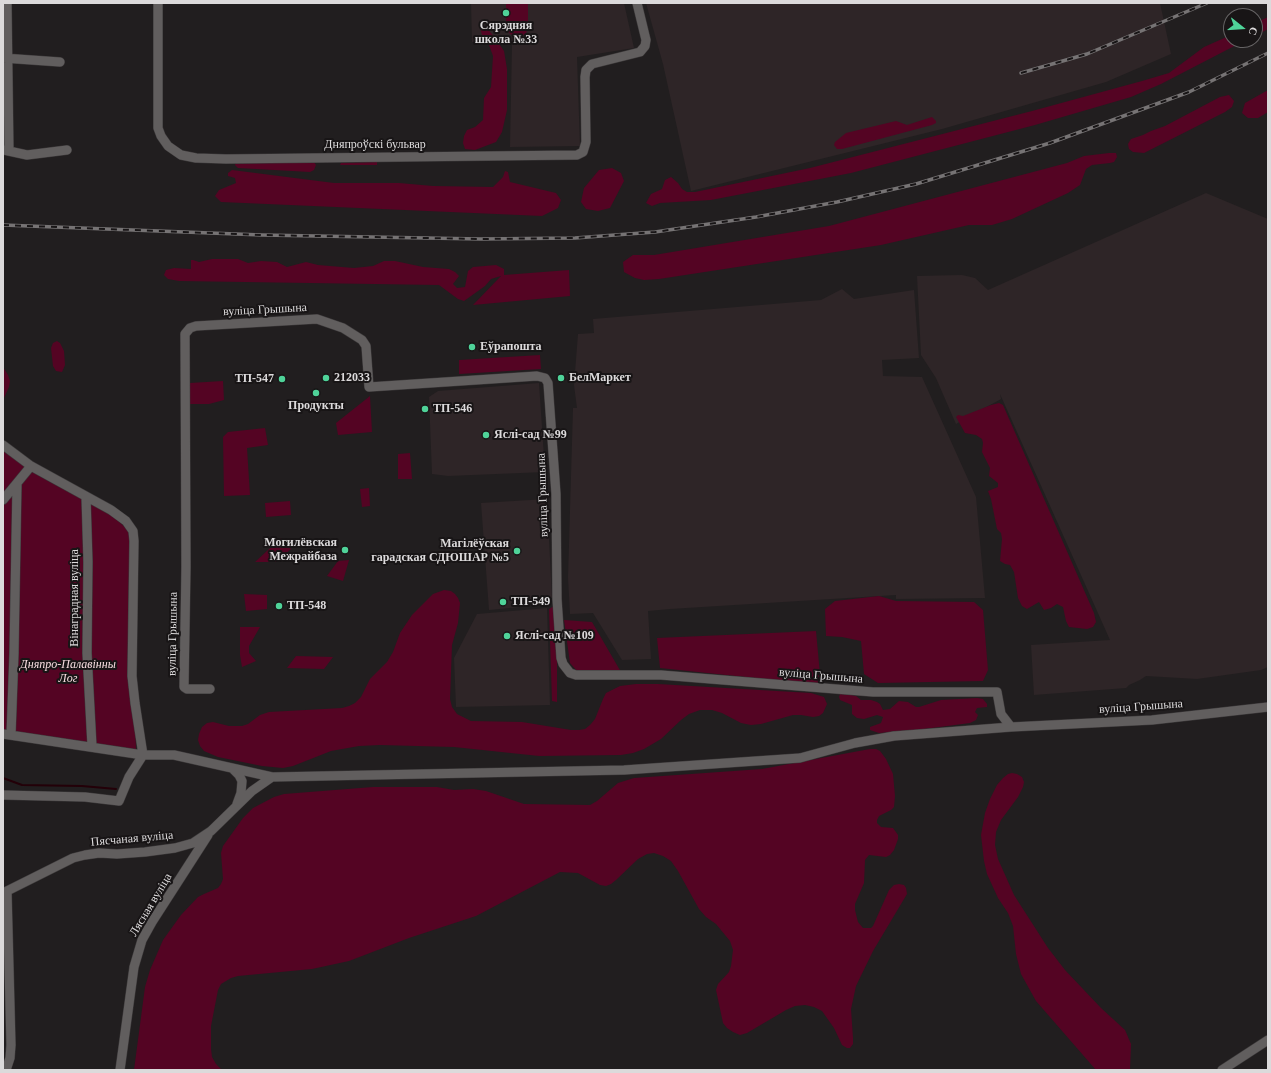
<!DOCTYPE html>
<meta charset="utf-8">
<style>
body{margin:0}
#map{position:relative;width:1271px;height:1073px;overflow:hidden;background:#211e1f;font-family:"Times New Roman",serif}
canvas{display:block}
.frame{position:absolute;inset:0;border:4px solid #dcdadb;pointer-events:none}
.north{position:absolute;left:1223px;top:8px;width:40px;height:40px;box-sizing:border-box;background:#181516;border:1px solid #666465;border-radius:50%;rotate:107deg;font-size:11px;font-weight:700;line-height:16px;text-align:center;color:#dcdadb}
.north::after{content:'';display:block;margin:auto;width:14px;height:18px;background:#4fd399;clip-path:polygon(50% 0,100% 100%,50% 72%,0 100%)}
</style>
<div id="map">
<canvas width="1271" height="1073"></canvas>
<div class="frame"></div>
<div class="north">С</div>
</div>
<script>
const ctx = document.querySelector('canvas').getContext('2d');
ctx.lineJoin = 'round';
function paint(path, color) { ctx.fillStyle = color; ctx.fill(path, 'evenodd'); }
const shape = rows => new Path2D(rows.map(r => 'M' + r).join(''));
function trace(path, color, width, dash) { ctx.strokeStyle = color; ctx.lineWidth = width; ctx.lineCap = dash ? 'butt' : 'round'; ctx.setLineDash(dash || []); ctx.stroke(path); }
function label(font, color, halo, rows, align = 'center') {
  ctx.font = font + ' "Times New Roman",serif'; ctx.lineWidth = 4; ctx.setLineDash([]); ctx.textBaseline = 'middle'; ctx.strokeStyle = halo; ctx.fillStyle = color; for (const [text, x, y, turn = 0] of rows) {
    ctx.save(); ctx.translate(x, y); ctx.rotate((+turn || 0) * Math.PI / 180); ctx.textAlign = isNaN(turn) ? turn : align; if (halo) ctx.strokeText(text, 0, 0); ctx.fillText(text, 0, 0); ctx.restore();
  }
}
const built = shape([
 [471,3,624,3,634,48,577,57,580,146,510,147,512,44,535,41,472,42],
 [646,3,1160,3,1171,54,1106,82,942,129,691,191,663,64],
 [1206,193,1268,219,1268,667,1261,670,1197,679,1146,676,1140,680,1129,685,1126,688,1034,695,1031,645,1110,640,1000,394,1001,399,956,424,936,378,921,355,917,276,962,275,975,278,988,290],
 [842,289,854,299,914,290,919,358,882,360,883,376,922,377,976,497,985,598,896,599,896,595,670,609,648,611,651,659,622,660,593,613,570,614,568,578,573,408,577,408,574,385,578,334,594,333,593,319,821,300],
 [539,383,545,472,448,476,432,474,429,397,438,391],
 [547,499,552,598,520,600,520,607,489,610,481,503],
 [547,608,550,705,456,707,454,658,477,614]
]);
const green = shape([
 [506,3,528,3,528,28,526,33,522,36,514,37,507,31,506,27],
 [1268,17,1268,29,1255,36,1255,23],
 [480,27,487,28,495,38,504,51,507,69,507,110,502,132,496,142,475,150,465,149,463,143,464,136,467,130,475,127,483,120,484,98,491,87,493,56,489,45,482,35],
 [1231,35,1231,40,1246,40,1161,84,1131,97,1035,125,851,173,711,200,660,203,652,206,646,203,651,194,662,189,665,180,671,177,678,183,682,189,687,192,695,192,810,168,1032,111,1142,81,1169,73,1204,47],
 [1268,90,1268,112,1258,118,1248,118,1242,113,1245,103],
 [1229,95,1234,101,1232,107,1225,112,1144,153,1133,152,1129,149,1128,144,1131,139,1143,135,1151,131,1165,126,1220,97],
 [932,117,936,121,936,123,932,125,842,149,837,149,834,145,835,142,846,133,896,121,907,125],
 [1109,153,1116,153,1117,157,1114,162,1110,163,1092,165,1086,169,1080,185,1068,193,1012,219,992,225,969,225,881,245,659,279,644,280,635,278,624,272,623,262,633,255,654,255,829,226,1067,163,1084,156],
 [236,161,313,161,316,165,314,170,310,172,238,168,235,165],
 [377,162,377,165,340,165,341,163],
 [612,168,621,173,624,181,610,208,598,211,586,209,581,202,584,188,599,170],
 [232,170,334,183,399,183,433,186,493,187,503,177,505,171,508,172,510,182,556,193,561,200,558,208,542,216,221,202,215,196,219,190,236,183,235,178,228,176,228,173],
 [212,259,238,259,248,263,261,261,277,262,287,267,306,262,318,265,354,268,373,266,384,261,395,261,423,267,449,269,455,272,459,276,453,284,457,288,465,287,468,271,473,267,496,265,504,269,504,275,569,270,570,296,473,305,501,276,491,279,485,286,464,301,458,299,439,285,179,281,168,279,164,275,166,270,174,268,191,269,191,260,193,260,199,262],
 [57,341,60,343,64,351,65,365,62,372,56,371,53,366,51,348,53,343],
 [540,355,541,369,459,374,459,360],
 [3,367,8,375,10,381,9,387,3,400],
 [223,381,224,400,209,404,189,404,190,383],
 [370,396,372,432,338,435,336,423],
 [999,403,1003,405,1094,613,1096,622,1093,627,1087,629,1069,627,1066,621,1063,607,1057,604,1051,608,1044,610,1039,602,1027,609,1022,606,1018,598,1014,572,1010,565,1005,564,1000,561,1002,539,1001,533,997,529,991,499,988,491,998,487,998,483,989,476,990,468,982,452,983,443,982,439,976,435,965,433,956,417,958,415,963,416,991,405],
 [265,428,268,445,247,448,250,495,224,496,223,437,228,432],
 [3,449,41,477,112,515,130,532,136,751,3,731],
 [410,453,412,479,398,479,398,454],
 [369,488,370,506,362,507,360,489],
 [290,501,291,515,266,517,265,503],
 [281,538,291,549,276,562,255,562],
 [349,560,343,581,327,576,338,561],
 [444,590,451,591,455,594,458,598,460,603,458,623,452,645,450,699,452,707,457,714,471,721,522,722,571,730,579,730,585,729,590,725,595,719,603,699,606,693,620,686,636,684,658,684,811,693,824,697,827,704,823,713,819,716,813,717,801,715,793,715,761,724,751,725,741,723,722,713,712,710,700,710,689,714,681,720,661,739,644,749,633,753,621,755,539,756,454,747,380,745,359,746,331,751,293,766,283,768,262,766,218,757,204,751,200,746,198,740,199,734,202,727,207,723,213,722,229,726,242,726,248,724,260,715,269,712,342,708,349,706,355,703,361,697,370,679,387,662,393,652,400,633,412,615,433,594],
 [244,594,267,595,267,609,246,611],
 [879,596,896,601,974,602,983,610,988,670,983,681,878,683,864,674,861,641,842,637,826,636,825,609,835,601],
 [554,606,557,610,557,702,552,701,549,609],
 [564,620,592,622,621,672,577,671,570,663],
 [240,627,260,627,249,646,249,653,256,661,242,667,240,655],
 [816,631,821,685,660,668,657,638],
 [296,656,333,657,324,669,287,668],
 [843,693,856,696,861,700,871,700,877,702,880,704,883,710,890,709,899,701,908,702,916,707,919,707,941,700,977,698,983,699,987,704,987,707,977,708,975,712,978,715,976,720,970,723,909,731,879,733,870,730,870,727,881,723,883,717,877,715,864,719,857,718,852,714,852,705,840,700,839,697,840,694],
 [870,749,876,749,880,751,886,759,893,774,895,796,894,807,891,810,879,816,877,820,877,823,881,827,893,828,898,835,898,839,894,850,890,855,886,857,869,855,865,860,864,883,855,904,855,910,858,922,863,928,871,928,873,926,889,890,894,885,899,884,904,885,906,888,907,894,873,951,856,986,851,1009,853,1038,853,1044,850,1048,847,1048,842,1045,834,1028,822,1011,814,1007,805,1005,795,1006,786,1010,747,1033,740,1035,733,1032,727,1028,723,1023,716,990,718,984,729,972,731,966,733,950,730,941,716,924,706,917,699,909,678,871,671,861,663,856,654,853,647,854,638,859,616,880,611,884,606,886,600,885,578,873,560,872,476,916,409,938,349,961,312,969,238,976,231,978,221,984,218,990,211,1026,211,1049,212,1057,216,1064,222,1070,134,1070,145,987,150,970,163,940,181,915,198,897,204,894,218,888,221,884,223,879,221,853,223,846,243,818,253,808,274,797,284,794,373,787,437,787,454,790,473,789,486,791,524,804,590,805,597,801,618,783,634,778,762,769],
 [1012,773,1017,774,1022,777,1024,782,1023,787,1018,797,1001,820,996,832,995,845,998,859,1014,895,1048,948,1065,970,1101,1008,1125,1030,1131,1044,1130,1070,1096,1070,1036,1001,1021,974,1016,954,1013,926,1008,913,998,898,987,874,984,861,981,835,985,813,990,799,997,785,1003,778,1008,774]
]);
const stream = shape([
 [3,778,22,785,82,786,116,789]
]);
const minor = shape([
 [7,3,9,151],
 [158,3,158,128,161,136,168,146,181,155,196,158,226,159,577,155,583,152,586,142,585,77,586,70,592,64,640,52,645,46,646,40,637,3],
 [3,58,60,62],
 [4,150,27,155,67,150],
 [3,445,31,466,111,510,126,521,133,531,134,541,132,676,135,703,143,755,129,777,119,801,85,797,3,795],
 [86,497,88,562,87,653,92,746],
 [3,500,31,466],
 [210,689,187,689,184,687,186,567,185,334,190,328,196,326,317,319,343,328,362,340,366,346,369,387,537,376,545,378,548,383,556,494,557,599,561,658,563,664,570,673,576,675,661,675,873,692,997,692,1001,714,1011,727],
 [3,734,143,755,174,755,272,777,624,770,800,758,855,743,894,736,1011,727,1152,720,1268,707],
 [11,735,14,653,17,484],
 [233,769,239,775,242,781,241,793,237,804],
 [3,893,73,858,85,855,99,853,117,854,145,852,175,848,193,843,211,831,252,791,272,777],
 [6,1070,10,1058,11,1045,7,891],
 [120,1070,134,967,142,940,152,922,208,835],
 [1222,1070,1268,1040]
]);
const rail = shape([
 [1021,73,1087,54,1207,3],
 [3,225,262,235,481,239,575,238,655,232,756,217,837,202,916,184,1050,143,1189,92,1268,53]
]);
const markers = [
 [506,13,4,"#4fd399"],
 [472,347,4,"#4fd399"],
 [326,378,4,"#4fd399"],
 [561,378,4,"#4fd399"],
 [282,379,4,"#4fd399"],
 [316,393,4,"#4fd399"],
 [425,409,4,"#4fd399"],
 [486,435,4,"#4fd399"],
 [345,550,4,"#4fd399"],
 [517,551,4,"#4fd399"],
 [503,602,4,"#4fd399"],
 [279,606,4,"#4fd399"],
 [507,636,4,"#4fd399"]
];
const poiNames = [
 ["Сярэдняя",506,26,"center"],
 ["школа №33",506,40,"center"],
 ["Еўрапошта",480,347],
 ["212033",334,378],
 ["БелМаркет",569,378],
 ["ТП-547",274,379,"right"],
 ["Продукты",316,406,"center"],
 ["ТП-546",433,409],
 ["Яслі-сад №99",494,435],
 ["Могилёвская",337,543,"right"],
 ["Межрайбаза",337,557,"right"],
 ["Магілёўская",509,544,"right"],
 ["гарадская СДЮШАР №5",509,558,"right"],
 ["ТП-549",511,602],
 ["ТП-548",287,606],
 ["Яслі-сад №109",515,636]
];
const streetNames = [
 ["Дняпроўскі бульвар",375,145],
 ["вуліца Грышына",265,310,-3],
 ["вуліца Грышына",543,495,-92],
 ["Вінаградная вуліца",75,598,-90],
 ["вуліца Грышына",173,634,-89],
 ["вуліца Грышына",821,676,5],
 ["вуліца Грышына",1141,707,-4],
 ["Пясчаная вуліца",132,839,-5],
 ["Лясная вуліца",151,905,-59]
];
const parkNames = [
 ["Дняпро-Палавінны",68,665],
 ["Лог",68,679]
];
paint(built, '#2e2527');
paint(green, '#540423');
trace(stream, '#230008', 2);
trace(minor, '#3d3a3b', 10);
trace(minor, '#615e5e', 9);
trace(rail, '#767374', 3.5);
trace(rail, '#181516', 2, [6]);
for (const [x, y, r, color] of markers) { const dot = new Path2D(); dot.arc(x, y, r, 0, 2 * Math.PI); ctx.fillStyle = color; ctx.fill(dot); trace(dot, '#181516', 1.5); }
label('bold 12px', '#dcdadb', '#181516', poiNames, 'left');
label('12px', '#dcdadb', '#181516', streetNames);
label('italic 12px', '#f6dbdf', '#181516', parkNames);
</script>
